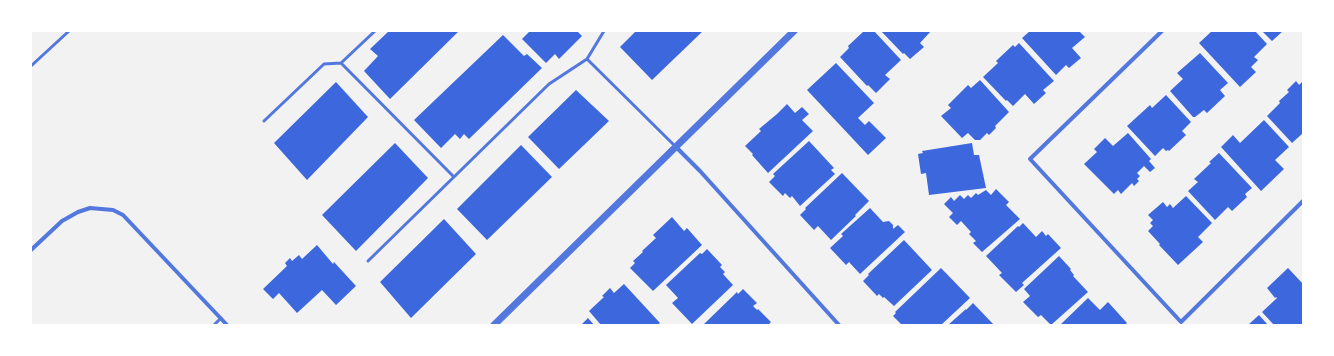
<!DOCTYPE html>
<style>
body{margin:0}
#map{position:relative;width:1334px;height:356px;overflow:hidden;background:#f2f2f2;font-family:Ubuntu,sans-serif}
canvas{display:block}
.frame{position:absolute;inset:0;border:32px solid #fff;pointer-events:none}
</style>
<div id="map">
<canvas width="1334" height="356"></canvas>
<div class="frame"></div>
</div>
<script>
const ctx = document.querySelector('canvas').getContext('2d');
ctx.lineJoin = 'round';
function paint(path, color) { ctx.fillStyle = color; ctx.fill(path, 'evenodd'); }
const shape = rows => new Path2D(rows.map(r => 'M' + r).join(''));
function trace(path, color, width, dash) { ctx.strokeStyle = color; ctx.lineWidth = width; ctx.lineCap = dash ? 'butt' : 'round'; ctx.setLineDash(dash || []); ctx.stroke(path); }
const building = shape([
 [389,31,459,31,390,99,364,71,378,56,370,49],
 [530,31,577,31,582,36,559,59,555,54,546,63,522,39],
 [636,31,703,31,652,80,620,47],
 [864,31,874,31,901,60,885,75,890,79,876,93,868,85,867,86,840,57,849,48,848,46],
 [881,31,931,31,920,43,924,47,910,59,904,53,903,54],
 [1030,31,1079,31,1085,37,1072,48,1081,58,1069,68,1066,65,1056,75,1022,38],
 [1212,31,1255,31,1267,44,1254,57,1258,60,1251,67,1256,72,1240,87,1199,43],
 [1262,31,1283,31,1272,41],
 [503,35,524,56,527,54,542,68,469,139,464,134,460,139,455,134,441,148,414,120],
 [1019,43,1054,81,1043,90,1046,93,1034,104,1025,94,1013,106,1007,100,1006,101,983,77,998,63,996,61,1013,45,1015,47],
 [1200,53,1228,83,1220,90,1225,96,1207,113,1204,110,1195,117,1193,117,1170,91,1183,79,1177,73],
 [836,63,874,103,858,118,865,125,869,121,886,138,868,155,807,90],
 [980,80,1009,112,995,126,996,128,989,135,987,133,980,140,975,140,968,133,962,138,941,116,951,108,948,105,968,85,971,88],
 [1296,81,1299,85,1303,81,1303,133,1292,143,1267,116,1280,103,1279,101,1289,92,1287,90],
 [336,82,368,117,307,180,274,143],
 [576,90,609,121,559,169,528,137],
 [1166,95,1191,122,1182,131,1186,135,1169,151,1168,150,1166,151,1163,148,1155,156,1127,126,1150,105,1152,108],
 [787,104,795,113,802,107,809,114,802,120,813,131,768,173,752,155,753,154,745,146,761,131,759,129,777,114],
 [1264,120,1289,147,1275,160,1284,169,1261,191,1221,147,1233,135,1240,143],
 [1128,133,1151,159,1149,161,1155,168,1150,172,1144,166,1137,173,1140,176,1137,179,1139,181,1134,186,1132,183,1121,194,1118,190,1114,194,1084,164,1097,152,1094,149,1105,138,1113,146],
 [809,141,834,168,831,170,835,174,800,206,792,196,790,198,785,193,783,196,769,182,775,176,773,174],
 [395,143,428,178,356,251,322,215],
 [972,143,974,155,979,155,986,188,929,195,926,173,921,174,918,154,923,153,922,151],
 [521,145,552,177,487,240,457,209],
 [1219,153,1252,188,1245,194,1247,197,1232,211,1228,207,1215,220,1188,191,1198,182,1194,179,1211,163,1209,162],
 [842,173,869,201,855,215,856,216,831,240,818,226,814,230,800,215,806,209,805,208],
 [996,189,1009,202,1006,205,1020,219,982,252,973,243,976,241,969,234,971,232,961,221,957,225,949,217,953,213,944,204,951,197,954,201,960,195,964,199,968,195,971,198,976,193,978,195,986,190,991,195],
 [1186,196,1212,223,1198,237,1203,242,1178,265,1159,245,1160,244,1148,231,1153,226,1150,223,1153,220,1148,215,1163,202,1167,207,1170,204,1173,208],
 [870,208,883,222,889,221,893,225,893,229,898,225,905,232,860,274,849,262,846,265,830,248,843,236,841,234],
 [672,217,684,231,687,228,702,245,653,291,630,268,635,263,633,261,643,252,642,251,656,238,653,235],
 [444,219,476,254,411,318,380,282],
 [1023,223,1036,237,1042,231,1046,236,1048,234,1061,248,1022,283,1024,285,1016,292,999,275,1002,273,986,256,1018,226,1019,227],
 [904,240,932,270,894,306,884,297,883,298,879,294,877,296,863,281,869,275,868,274],
 [317,245,333,264,334,262,356,286,336,305,322,290,297,313,279,293,273,299,263,289,287,266,285,263,290,258,292,261,299,255,302,259],
 [707,249,722,265,720,267,725,272,723,274,733,285,692,324,672,303,678,298,666,285,700,253,702,254],
 [1059,256,1071,269,1070,270,1074,275,1073,276,1088,292,1051,325,1041,315,1038,317,1023,302,1030,296,1024,289],
 [941,268,970,298,941,325,902,325,893,316,896,313,895,312],
 [1288,268,1303,284,1303,325,1274,325,1262,312,1277,298,1276,297,1275,298,1267,288],
 [624,284,660,323,657,325,601,325,589,311,604,297,602,296,610,288,614,293],
 [743,289,757,303,753,306,757,310,758,309,771,322,768,325,703,325,737,292,738,294],
 [1088,298,1100,310,1108,302,1127,323,1125,325,1060,325],
 [973,303,994,325,948,325,966,309,966,310],
 [1259,315,1268,325,1248,325],
 [588,318,594,325,581,325]
]);
const service = shape([
 [375,31,341,63,454,177],
 [587,59,604,31],
 [31,66,69,31],
 [264,121,324,64,341,63],
 [368,261,549,84,587,59,676,147],
 [214,325,221,318]
]);
const minor = shape([
 [1162,31,1030,159,1181,322,1303,201],
 [676,147,700,171,839,325],
 [31,250,62,221,78,212,90,208,113,210,123,215,227,325]
]);
const tertiary = shape([
 [494,325,794,31]
]);
paint(building, '#3d67dc');
trace(service, '#5277de', 3);
trace(minor, '#5277de', 4);
trace(tertiary, '#5277de', 7);
</script>
